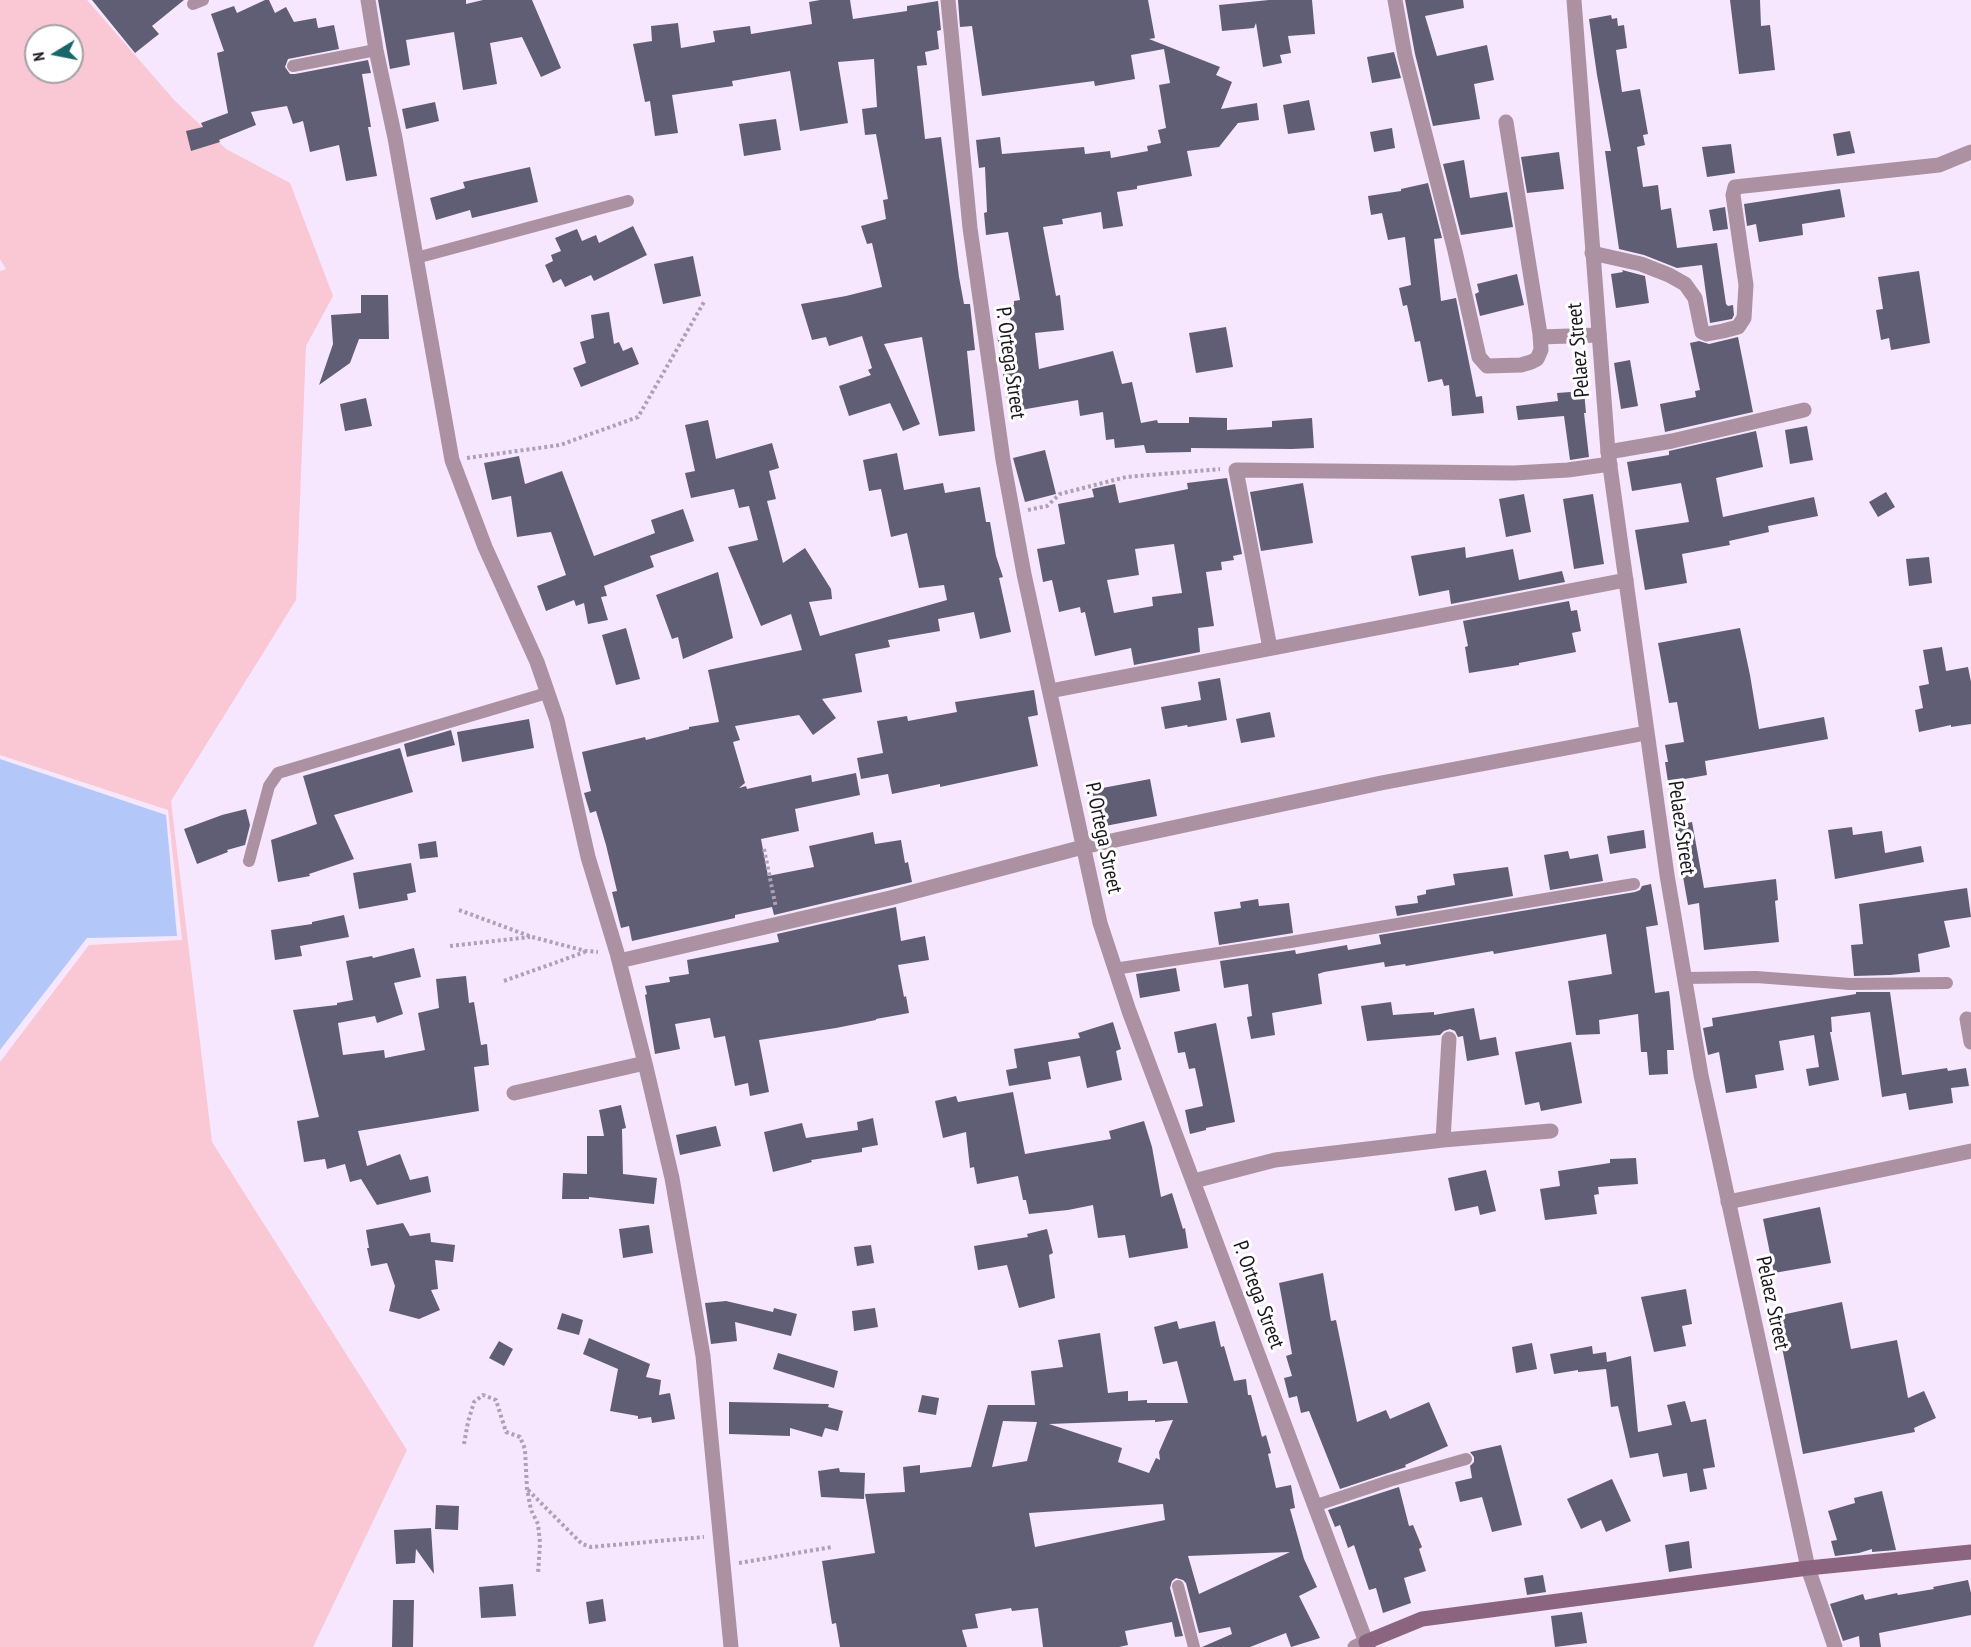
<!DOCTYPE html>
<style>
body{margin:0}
#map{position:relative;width:1971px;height:1647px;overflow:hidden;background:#f6e7fe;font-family:"PT Sans Narrow",sans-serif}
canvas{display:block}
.north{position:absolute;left:24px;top:24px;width:60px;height:60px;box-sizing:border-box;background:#fff;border:2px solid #a4a1a5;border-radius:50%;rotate:260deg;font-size:16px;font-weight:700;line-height:24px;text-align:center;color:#1b151d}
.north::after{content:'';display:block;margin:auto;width:21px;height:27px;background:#186667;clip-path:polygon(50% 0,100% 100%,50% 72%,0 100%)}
</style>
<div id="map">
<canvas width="1971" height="1647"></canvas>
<div class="north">N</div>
</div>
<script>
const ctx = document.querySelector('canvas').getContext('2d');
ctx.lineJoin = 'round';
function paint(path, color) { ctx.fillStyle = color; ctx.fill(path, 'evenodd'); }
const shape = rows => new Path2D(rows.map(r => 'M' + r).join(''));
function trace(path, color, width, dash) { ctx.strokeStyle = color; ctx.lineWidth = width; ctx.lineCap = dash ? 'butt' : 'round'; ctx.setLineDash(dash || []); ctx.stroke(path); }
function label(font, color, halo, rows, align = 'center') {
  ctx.font = font + ' "PT Sans Narrow",sans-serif'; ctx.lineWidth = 6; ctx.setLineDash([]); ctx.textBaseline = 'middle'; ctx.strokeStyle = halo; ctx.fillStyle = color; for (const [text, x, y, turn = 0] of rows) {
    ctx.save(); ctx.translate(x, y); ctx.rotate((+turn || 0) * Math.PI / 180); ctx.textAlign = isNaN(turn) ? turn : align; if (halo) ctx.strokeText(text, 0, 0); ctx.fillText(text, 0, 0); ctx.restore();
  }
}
const green = shape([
 [0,0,87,0,175,101,226,149,290,183,333,296,306,346,296,600,171,801,212,1142,407,1450,313,1647,0,1647,0,1062,89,945,182,940,168,810,0,755,0,271,6,269,0,259],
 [36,36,72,36,72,72,36,72]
]);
const water = shape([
 [0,759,166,815,177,936,87,938,0,1050]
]);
const building = shape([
 [92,0,184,0,152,26,159,34,135,53],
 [265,0,269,0,275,13,286,7,294,22,316,18,318,28,334,25,339,49,288,59,285,67,290,74,295,74,368,60,371,73,362,74,371,127,368,127,377,176,346,181,339,145,310,152,303,121,293,124,287,106,251,112,256,125,219,140,220,142,191,151,186,131,203,127,201,123,228,113,217,53,224,51,211,14,234,6,237,13],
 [378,0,466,0,466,4,483,0,532,0,561,68,541,77,522,37,490,43,497,84,463,90,454,32,406,40,410,65,390,69],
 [820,0,850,0,853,19,907,11,907,6,938,1,941,30,937,31,939,49,925,52,927,65,917,66,925,139,941,137,959,277,964,304,970,304,975,350,967,351,975,431,939,436,922,337,884,344,920,424,903,431,890,403,849,416,839,386,871,375,868,370,872,368,862,336,829,346,826,337,812,340,801,304,846,296,882,287,872,243,867,244,861,226,886,219,883,200,888,199,876,134,865,135,862,109,877,107,874,59,838,62,848,123,800,131,790,71,732,81,733,86,672,95,678,133,655,136,650,101,645,102,633,44,652,41,651,26,678,23,681,48,715,42,713,31,750,26,751,34,812,24,809,2],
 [958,0,1148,0,1155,38,1149,39,1220,67,1216,75,1232,82,1221,109,1257,103,1259,120,1238,123,1219,147,1187,151,1192,176,1137,186,1137,189,1117,192,1123,226,1103,229,1101,212,1062,219,1063,224,1043,227,1056,296,1060,295,1064,330,1035,333,1039,369,1113,351,1122,384,1132,382,1141,423,1157,420,1158,423,1189,423,1189,417,1227,418,1227,430,1272,427,1272,421,1312,418,1314,448,1292,449,1191,448,1191,452,1146,453,1144,445,1115,448,1114,439,1106,440,1103,412,1080,416,1078,400,1009,412,997,335,1012,333,1009,306,1014,305,1014,301,1020,300,1008,232,986,235,984,213,987,212,985,167,979,168,976,140,1000,137,1002,154,1084,147,1085,154,1110,151,1111,158,1148,151,1147,146,1161,143,1158,130,1166,128,1159,85,1170,83,1164,49,1131,55,1135,79,1095,86,1094,81,982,96,972,26,960,27],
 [1269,0,1312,0,1315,34,1288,36,1291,53,1280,55,1282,63,1263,67,1256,23,1254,28,1222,31,1219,5],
 [1405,0,1463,0,1464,8,1425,16,1437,56,1487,45,1494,80,1474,84,1480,119,1433,126,1415,54],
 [1730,0,1760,0,1761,26,1770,25,1775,70,1739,74],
 [1611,15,1612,19,1617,18,1618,26,1624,25,1627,48,1616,50,1622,92,1640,89,1648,134,1643,135,1645,145,1637,147,1643,187,1658,185,1661,210,1671,208,1677,248,1717,243,1726,304,1728,306,1733,305,1734,315,1732,319,1710,323,1702,265,1677,268,1644,255,1619,249,1605,151,1611,151,1597,75,1589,19],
 [1394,52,1401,78,1372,83,1367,57],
 [1309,100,1315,130,1288,134,1283,105],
 [435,102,439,121,406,129,402,109],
 [776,119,781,150,744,156,739,124],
 [1392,128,1395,148,1374,152,1370,132],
 [1850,131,1855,153,1837,156,1833,134],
 [1731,144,1735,173,1707,177,1702,147],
 [1559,152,1564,189,1527,193,1521,157],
 [1464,160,1470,198,1507,192,1513,227,1461,235,1443,164],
 [530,167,538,202,472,218,470,210,436,220,430,198,465,188,463,182],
 [1428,183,1442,238,1434,239,1441,301,1456,298,1476,397,1482,396,1484,413,1452,416,1449,385,1444,386,1442,379,1428,382,1420,341,1415,342,1407,305,1403,306,1399,288,1411,285,1405,237,1388,240,1382,213,1371,215,1368,196,1401,191,1401,189],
 [1840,189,1845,217,1802,224,1803,235,1759,242,1756,224,1747,226,1744,204],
 [1725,207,1728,229,1713,231,1709,210],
 [633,226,647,255,594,281,591,275,565,287,561,279,553,283,545,265,553,261,551,255,561,251,555,238,577,229,582,241,596,235,599,243],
 [693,256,701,296,663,304,654,264],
 [1622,270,1645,276,1649,303,1616,308,1611,274,1623,272],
 [1919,271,1930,343,1891,350,1889,338,1881,340,1876,310,1883,309,1878,277],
 [1517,274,1524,305,1480,316,1475,294,1479,292,1477,284],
 [361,295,388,295,389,339,359,339,350,363,319,385,333,344,331,315,361,313],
 [609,312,614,344,619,342,623,351,632,347,639,364,581,387,573,368,586,363,580,342,594,338,591,315],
 [1226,327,1233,367,1196,373,1189,333],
 [1738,337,1753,412,1665,432,1660,404,1696,397,1695,391,1700,390,1690,343,1699,341,1709,344],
 [1630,360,1638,406,1621,409,1614,363],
 [1584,391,1586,413,1584,413,1589,457,1570,460,1564,416,1518,420,1516,406,1558,401,1557,393],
 [366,398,372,426,345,431,340,404],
 [708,420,716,459,772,443,779,468,769,471,776,499,767,501,783,563,805,548,831,589,832,599,809,602,820,636,947,600,944,585,919,588,907,533,891,537,881,489,869,491,863,460,897,453,904,490,943,483,945,493,980,487,986,522,990,522,996,556,1003,577,999,578,1011,632,980,639,974,612,938,619,940,631,888,640,890,647,855,654,862,692,822,699,836,718,813,735,799,715,735,726,740,740,733,742,745,783,739,788,746,786,747,789,811,775,812,782,856,773,860,795,795,809,799,831,761,839,768,876,814,867,809,846,873,832,875,844,901,840,905,863,908,862,912,882,774,915,772,907,735,915,735,918,632,941,629,926,621,928,612,892,617,891,606,845,596,811,590,813,584,793,591,791,582,752,645,737,646,740,689,729,689,727,719,722,708,670,802,650,791,614,761,626,728,547,758,540,749,506,739,508,734,489,691,498,685,473,695,471,685,425],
 [1807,426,1813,460,1790,464,1785,430],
 [1756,431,1763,467,1716,478,1723,517,1814,497,1818,516,1768,526,1769,532,1729,541,1730,545,1682,554,1687,583,1645,590,1635,530,1689,522,1681,483,1632,491,1627,462,1669,455,1669,451],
 [1045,450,1056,494,1025,502,1013,458],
 [519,456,525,484,562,471,594,556,655,533,651,520,683,509,694,541,650,556,654,567,604,586,607,596,601,597,608,620,588,624,584,603,576,606,574,600,546,611,537,586,566,575,551,532,517,537,511,496,492,500,484,463],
 [1227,478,1242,554,1233,556,1234,560,1221,562,1222,570,1206,572,1214,626,1198,628,1200,652,1134,665,1131,648,1095,656,1085,612,1081,613,1080,607,1059,612,1052,580,1043,582,1037,549,1065,544,1058,504,1094,497,1092,489,1115,484,1119,503,1188,489,1187,483],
 [1174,544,1182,593,1152,597,1153,606,1114,613,1107,580,1139,575,1135,549],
 [1303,483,1313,543,1261,551,1250,492],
 [1886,492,1895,507,1878,517,1869,502],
 [1524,494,1531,532,1506,537,1499,499],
 [1593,494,1604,564,1574,569,1563,499],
 [1465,547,1466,558,1513,549,1519,580,1562,571,1565,582,1451,604,1449,590,1419,596,1411,556],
 [1929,557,1932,583,1909,586,1906,559],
 [718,572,733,638,683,659,678,637,672,639,656,595],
 [1569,601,1571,611,1577,610,1581,631,1572,633,1576,652,1519,663,1519,665,1469,673,1465,647,1468,646,1463,621],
 [626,628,640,679,616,685,602,635],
 [1740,628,1750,675,1759,729,1824,717,1828,739,1705,761,1707,775,1668,782,1665,762,1668,762,1665,745,1684,742,1677,702,1669,703,1658,643],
 [1942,647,1946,671,1968,667,1971,682,1971,724,1951,727,1951,725,1919,732,1915,710,1923,708,1919,686,1929,684,1923,650],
 [1220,678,1227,720,1188,727,1187,725,1165,729,1161,707,1201,700,1198,682],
 [1034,690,1038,715,1028,717,1038,766,940,787,940,784,892,794,888,774,861,779,857,758,883,753,877,721,907,716,908,721,957,712,955,702],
 [1270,712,1275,737,1241,743,1236,719],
 [529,719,534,748,462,762,457,732],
 [451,730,455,745,407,757,404,744],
 [400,748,413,792,334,815,354,859,309,874,310,876,278,882,271,840,317,824,303,776],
 [1150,779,1157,816,1100,827,1092,790],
 [246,809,250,825,245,845,227,850,228,852,197,864,184,829,222,815],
 [1692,822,1704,888,1776,879,1778,900,1775,901,1779,942,1704,950,1699,903,1688,905,1674,826],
 [1852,827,1853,835,1882,831,1885,853,1921,846,1924,862,1835,879,1828,830],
 [1644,830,1646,848,1610,854,1607,836],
 [436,841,438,857,420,859,418,844],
 [1568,851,1570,859,1598,854,1603,881,1550,890,1544,855],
 [411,863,416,892,407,894,408,900,359,909,353,873],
 [1508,867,1513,896,1397,916,1395,906,1418,903,1417,896,1426,894,1426,890,1455,885,1453,874],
 [1651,884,1658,925,1646,927,1655,993,1669,991,1670,999,1674,1050,1667,1050,1668,1074,1649,1075,1647,1052,1641,1052,1638,1014,1599,1020,1600,1034,1576,1035,1568,981,1612,974,1606,934,1494,954,1493,951,1406,966,1405,964,1385,967,1384,962,1324,972,1318,974,1322,1004,1272,1013,1275,1035,1251,1039,1247,1017,1252,1016,1248,984,1224,988,1220,961,1295,950,1296,954,1347,945,1348,950,1381,944,1379,935,1635,892,1640,890,1642,886],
 [1967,888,1971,917,1944,921,1950,947,1918,954,1920,972,1890,975,1854,976,1851,945,1863,944,1859,904],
 [1258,899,1259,906,1289,903,1293,933,1219,945,1214,912,1241,908,1240,902],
 [896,907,901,941,925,936,929,960,898,965,904,997,906,996,909,1013,876,1019,876,1020,836,1028,759,1040,769,1092,750,1096,748,1083,735,1086,725,1036,714,1038,710,1018,675,1024,680,1049,655,1054,645,995,647,994,645,986,670,982,669,977,689,974,687,960,779,942,777,934],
 [344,915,349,937,300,946,302,956,275,960,271,930,312,924,312,922],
 [414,948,421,977,394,983,403,1014,377,1023,375,1016,338,1023,343,1055,384,1050,385,1058,425,1050,418,1013,439,1008,436,979,466,976,469,1003,474,1002,481,1045,487,1044,489,1065,474,1067,479,1111,358,1131,367,1166,400,1154,410,1180,428,1176,431,1192,377,1205,361,1179,350,1182,345,1164,327,1169,325,1159,304,1162,297,1121,319,1117,293,1010,337,1005,337,1003,353,1000,346,961,372,956,373,958],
 [1176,968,1180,991,1140,998,1136,974],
 [1856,992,1890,992,1902,1075,1947,1068,1948,1071,1966,1068,1969,1086,1951,1088,1953,1103,1909,1110,1906,1093,1882,1097,1870,1012,1831,1017,1832,1032,1830,1032,1839,1080,1809,1086,1806,1069,1819,1067,1814,1035,1779,1041,1784,1070,1755,1075,1757,1088,1726,1093,1719,1052,1708,1055,1703,1028,1713,1026,1712,1018,1856,994],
 [1391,1002,1393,1015,1434,1012,1434,1015,1474,1008,1480,1040,1496,1037,1499,1055,1467,1061,1463,1036,1458,1037,1455,1031,1450,1029,1444,1031,1440,1035,1367,1041,1361,1006],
 [1113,1022,1121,1049,1116,1051,1122,1080,1087,1088,1080,1056,1048,1062,1051,1079,1009,1086,1006,1070,1017,1068,1014,1049,1080,1038,1078,1033],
 [1216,1023,1235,1122,1206,1128,1206,1130,1190,1134,1185,1110,1203,1106,1195,1068,1189,1069,1185,1052,1178,1053,1174,1032],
 [1571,1042,1582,1103,1541,1111,1539,1102,1525,1105,1515,1052],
 [1013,1092,1025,1154,1111,1139,1109,1131,1144,1121,1152,1147,1161,1197,1172,1193,1183,1229,1185,1228,1188,1248,1129,1258,1125,1235,1098,1238,1093,1205,1068,1210,1029,1214,1026,1200,1023,1200,1018,1176,977,1184,974,1167,970,1168,966,1132,943,1138,935,1101,956,1096,958,1102],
 [621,1105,626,1128,622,1129,623,1174,657,1178,654,1204,589,1197,589,1199,562,1199,563,1173,587,1174,587,1136,604,1136,599,1110],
 [873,1118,878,1145,862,1148,862,1152,811,1160,812,1162,773,1172,764,1132,802,1123,806,1138,858,1130,857,1122],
 [716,1126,721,1146,680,1155,676,1135],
 [1636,1158,1638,1184,1598,1187,1599,1194,1594,1195,1597,1214,1545,1220,1540,1189,1560,1186,1558,1171,1610,1163,1610,1159],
 [1486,1170,1496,1211,1480,1215,1478,1206,1455,1211,1448,1178],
 [1820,1207,1831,1263,1774,1273,1763,1219],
 [403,1223,410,1236,430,1233,431,1242,455,1245,453,1262,435,1260,438,1289,431,1290,440,1310,419,1319,389,1311,395,1286,387,1263,371,1266,367,1248,369,1248,366,1230],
 [649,1225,653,1253,623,1258,619,1229],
 [1047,1229,1053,1253,1049,1255,1055,1298,1019,1308,1007,1265,978,1270,974,1246,1028,1237,1027,1234],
 [871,1245,874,1263,857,1266,854,1247],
 [1323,1273,1331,1321,1336,1320,1357,1422,1386,1410,1390,1419,1429,1402,1448,1446,1405,1465,1406,1467,1340,1489,1309,1411,1301,1413,1297,1396,1289,1398,1284,1378,1292,1376,1286,1356,1292,1354,1279,1283],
 [1686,1289,1692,1324,1682,1326,1686,1346,1654,1352,1641,1297],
 [726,1301,773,1312,774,1308,797,1314,791,1336,735,1322,737,1341,711,1344,705,1303],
 [1842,1302,1851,1349,1897,1340,1908,1398,1924,1391,1936,1418,1914,1428,1915,1432,1803,1454,1780,1337,1776,1338,1772,1317],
 [875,1308,878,1327,854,1331,852,1311],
 [562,1313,583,1320,579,1335,557,1329],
 [1177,1321,1179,1329,1215,1321,1221,1347,1224,1346,1234,1381,1246,1379,1248,1395,1251,1395,1262,1437,1266,1435,1271,1453,1268,1454,1276,1488,1291,1485,1295,1508,1290,1509,1304,1559,1317,1587,1299,1596,1320,1638,1291,1647,1286,1633,1250,1647,1202,1647,1232,1634,1230,1627,1199,1633,1186,1583,1183,1580,1176,1578,1172,1581,1170,1588,1183,1636,1175,1637,1172,1622,1125,1631,1128,1645,1119,1647,1043,1647,1038,1608,1012,1611,1011,1608,975,1614,978,1628,962,1630,967,1647,840,1647,836,1623,832,1624,822,1561,875,1553,865,1494,905,1492,903,1467,920,1465,920,1473,971,1467,988,1405,1035,1405,1031,1371,1063,1367,1058,1340,1100,1333,1108,1393,1128,1391,1128,1401,1147,1400,1147,1403,1188,1403,1177,1361,1163,1364,1154,1327],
 [1155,1420,1155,1422,1173,1420,1159,1452,1160,1460,1156,1458,1149,1473,1118,1462,1122,1448,1049,1424],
 [1003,1421,1037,1422,1027,1461,992,1467],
 [1163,1504,1165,1520,1035,1547,1029,1513],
 [1290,1552,1199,1594,1188,1556],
 [589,1338,650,1364,646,1377,661,1380,659,1395,670,1393,675,1419,652,1423,651,1417,638,1419,638,1416,610,1411,618,1369,583,1354],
 [499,1341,513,1349,504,1366,489,1358],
 [1532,1343,1537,1369,1516,1373,1512,1347],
 [1592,1346,1593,1354,1606,1352,1607,1362,1631,1356,1638,1432,1672,1425,1667,1405,1685,1401,1691,1422,1706,1419,1715,1467,1703,1469,1707,1489,1690,1492,1687,1473,1663,1477,1658,1453,1630,1458,1618,1406,1611,1407,1606,1369,1578,1372,1578,1370,1554,1374,1550,1354],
 [778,1353,838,1371,834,1388,773,1369],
 [922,1395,939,1398,936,1415,918,1412],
 [729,1402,829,1404,828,1407,843,1411,838,1431,825,1428,822,1437,790,1428,790,1436,729,1434],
 [1501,1445,1522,1525,1492,1532,1482,1497,1460,1502,1455,1482,1472,1478,1470,1466,1474,1462,1474,1457,1470,1452],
 [839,1468,840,1472,865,1473,864,1499,821,1497,818,1471],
 [1612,1479,1631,1521,1606,1532,1601,1520,1581,1529,1567,1499],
 [1399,1487,1409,1526,1413,1525,1422,1547,1419,1549,1426,1571,1404,1578,1411,1603,1383,1613,1376,1588,1369,1590,1354,1545,1348,1548,1340,1525,1335,1527,1328,1510],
 [1882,1491,1896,1550,1872,1552,1872,1549,1859,1553,1835,1556,1831,1541,1837,1540,1828,1511,1855,1503,1854,1498],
 [436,1505,459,1506,458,1530,435,1529],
 [431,1528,434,1574,416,1549,415,1563,396,1564,394,1530],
 [1689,1541,1692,1568,1669,1572,1665,1545],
 [1543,1575,1546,1592,1527,1595,1524,1578],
 [1968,1580,1971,1593,1971,1615,1879,1633,1881,1647,1860,1647,1859,1636,1843,1641,1830,1604,1863,1594,1865,1600,1897,1593,1898,1595,1934,1589,1933,1587],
 [513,1584,516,1616,481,1618,479,1587],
 [603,1599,606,1621,589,1624,586,1602],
 [393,1600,414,1600,413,1647,392,1647],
 [1582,1612,1587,1643,1555,1647,1551,1616]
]);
const path = shape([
 [467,458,560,445,638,417,704,302],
 [1028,510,1047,506,1060,494,1126,477,1220,469],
 [764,849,776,908],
 [459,910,532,937,586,951,598,952],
 [450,946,530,937],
 [504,981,585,952],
 [464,1444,468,1422,474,1402,483,1395,496,1400,506,1432,520,1437,525,1449,527,1489,531,1510,538,1524,540,1543,538,1574],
 [528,1490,582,1544,591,1547,704,1537],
 [739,1563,832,1547]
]);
const service = shape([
 [193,4,203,0],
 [293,66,376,50],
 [416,258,628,201],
 [249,861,269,786,278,773,547,693],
 [1114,969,1291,942,1634,884],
 [1684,978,1756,977,1850,984,1947,983],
 [1314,1506,1389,1481,1466,1459],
 [1178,1586,1194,1647]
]);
const minor = shape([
 [368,0,376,50,395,138,452,460,485,547,537,662,557,720,588,857,617,953,645,1063,672,1178,703,1356,731,1647],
 [1395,0,1405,56,1455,251,1479,357,1487,366,1521,365,1531,362,1537,359,1541,350,1540,334,1506,122],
 [1592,253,1641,264,1669,275,1685,284,1695,298,1702,332,1707,334,1723,331,1738,327,1744,318,1746,285,1733,195,1735,187,1939,165,1971,152],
 [1540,337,1599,335],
 [1608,452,1672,441,1804,410],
 [1270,648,1236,470,1514,473,1568,470,1610,464],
 [1050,691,1626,580],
 [619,961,890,898,1083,847],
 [1967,1019,1971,1042],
 [514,1093,645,1063],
 [1443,1140,1449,1039],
 [1194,1181,1275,1160,1443,1140,1551,1131],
 [1728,1202,1971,1151],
 [1355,1647,1366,1642]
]);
const tertiary = shape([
 [948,0,970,228,1003,460,1024,574,1100,923,1129,1011,1366,1642],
 [1574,0,1608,452,1667,875,1701,1075,1808,1568,1835,1647],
 [1083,847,1381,783,1646,733]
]);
const secondary = shape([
 [1368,1647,1366,1642,1422,1619,1808,1568,1971,1552]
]);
const streetNames = [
 ["Pelaez Street",1579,350,-95],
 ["P. Ortega Street",1010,363,82],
 ["Pelaez Street",1681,828,82],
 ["P. Ortega Street",1103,838,78],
 ["P. Ortega Street",1258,1295,70],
 ["Pelaez Street",1772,1303,78]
];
paint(green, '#fac7d4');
paint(water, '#b3c8f8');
paint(building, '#605e74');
trace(path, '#ada1b3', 4, [3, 3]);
trace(service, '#ac91a3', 12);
trace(minor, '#ac91a3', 15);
trace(tertiary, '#ac91a3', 15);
trace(secondary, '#8b6580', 15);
label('21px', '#1b151d', '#fff', streetNames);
</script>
